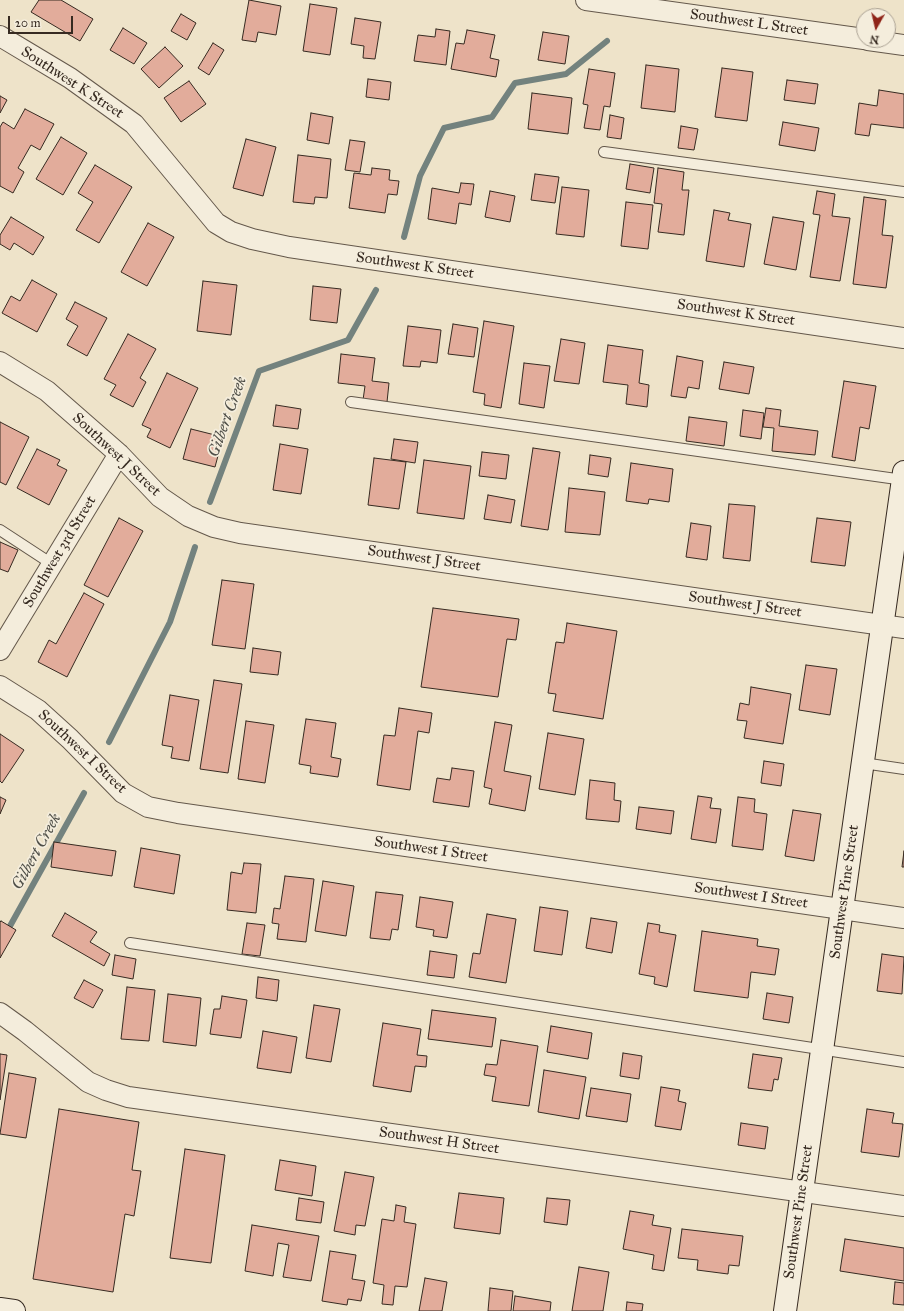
<!DOCTYPE html>
<style>
body{margin:0}
#map{position:relative;width:904px;height:1311px;overflow:hidden;background:#eee3c9;font-family:"IM FELL Great Primer",serif}
canvas{display:block}
.north{position:absolute;left:856px;top:8px;width:40px;height:40px;box-sizing:border-box;background:#f4eddc;border:1px solid #a89f91;border-radius:50%;rotate:188deg;font-size:11px;font-weight:700;line-height:16px;text-align:center;color:#362a21}
.north::after{content:'';display:block;margin:auto;width:14px;height:18px;background:#8f2418;clip-path:polygon(50% 0,100% 100%,50% 72%,0 100%)}
.scale{position:absolute;left:8px;top:16px;width:65px;height:18px;box-sizing:border-box;border:2px solid #362a21;border-top:0;padding-left:5px;font-size:12px;line-height:14px;white-space:nowrap;color:#362a21;-webkit-text-stroke:3px #f4eddc;paint-order:stroke}
</style>
<div id="map">
<canvas width="904" height="1311"></canvas>
<div class="north">N</div>
<div class="scale">20 m</div>
</div>
<script>
const ctx = document.querySelector('canvas').getContext('2d');
ctx.lineJoin = 'round';
const shape = rows => new Path2D(rows.map(r => 'M' + r).join(''));
function trace(path, color, width, dash) { ctx.strokeStyle = color; ctx.lineWidth = width; ctx.lineCap = dash ? 'butt' : 'round'; ctx.setLineDash(dash || []); ctx.stroke(path); }
function paint(path, color) { ctx.fillStyle = color; ctx.fill(path, 'evenodd'); }
function label(font, color, halo, rows, align = 'center') {
  ctx.font = font + ' "IM FELL Great Primer",serif'; ctx.lineWidth = 3.5; ctx.setLineDash([]); ctx.textBaseline = 'middle'; ctx.strokeStyle = halo; ctx.fillStyle = color; for (const [text, x, y, turn = 0] of rows) {
    ctx.save(); ctx.translate(x, y); ctx.rotate((+turn || 0) * Math.PI / 180); ctx.textAlign = isNaN(turn) ? turn : align; if (halo) ctx.strokeText(text, 0, 0); ctx.fillText(text, 0, 0); ctx.restore();
  }
}
const stream = shape([
 [404,237,420,176,444,128,492,117,515,83,566,74,607,41],
 [210,502,259,371,348,340,376,290],
 [109,742,170,622,195,547],
 [0,944,84,793]
]);
const building = shape([
 [39,0,61,0,93,19,80,41,31,12,39,0],
 [249,0,281,6,276,35,258,32,256,42,242,40,249,0],
 [310,4,337,8,330,55,303,51,310,4],
 [181,14,196,23,187,40,171,31,181,14],
 [355,18,381,22,375,59,363,58,364,46,351,44,355,18],
 [123,28,147,43,134,64,110,50,123,28],
 [436,29,450,31,446,65,414,61,418,35,435,37,436,29],
 [467,30,495,35,490,58,499,60,496,77,451,69,456,43,464,44,467,30],
 [543,32,569,36,565,64,538,60,543,32],
 [213,43,224,50,209,75,198,68,213,43],
 [165,47,183,66,159,88,141,69,165,47],
 [646,65,679,69,675,112,641,108,646,65],
 [722,68,753,72,747,121,715,117,722,68],
 [589,69,615,73,610,107,604,106,600,130,584,128,588,105,583,104,589,69],
 [368,79,391,82,389,100,366,97,368,79],
 [787,80,818,84,815,104,784,100,787,80],
 [189,81,206,104,181,122,164,98,189,81],
 [879,90,904,94,904,128,871,124,869,136,855,134,859,103,877,106,879,90],
 [532,93,572,98,568,134,528,129,532,93],
 [0,96,7,100,0,113,0,96],
 [25,109,54,124,40,150,31,145,18,168,24,172,13,193,0,186,0,127,3,122,14,129,25,109],
 [311,113,333,117,329,144,307,140,311,113],
 [610,115,624,118,621,139,607,137,610,115],
 [783,122,819,128,815,151,779,145,783,122],
 [681,126,698,129,694,150,678,148,681,126],
 [61,137,87,153,63,195,36,179,61,137],
 [246,139,276,147,263,196,233,188,246,139],
 [350,140,365,142,360,172,345,170,350,140],
 [298,155,331,159,327,198,315,197,314,204,293,202,298,155],
 [630,164,654,168,650,193,626,189,630,164],
 [95,165,132,187,99,243,76,230,93,202,78,193,95,165],
 [372,168,390,170,389,180,399,181,397,195,388,194,385,213,349,208,354,173,371,175,372,168],
 [658,168,684,172,682,190,689,190,684,235,658,232,662,204,654,203,658,168],
 [535,174,559,177,555,203,531,200,535,174],
 [461,183,474,184,471,205,459,203,456,224,428,219,432,188,459,193,461,183],
 [562,187,589,190,584,237,556,234,562,187],
 [490,191,515,196,510,222,485,217,490,191],
 [817,191,835,194,832,216,850,218,840,281,810,277,820,215,813,214,817,191],
 [864,197,886,200,882,235,893,236,886,288,853,284,864,197],
 [626,202,653,205,648,249,621,246,626,202],
 [714,210,730,213,728,220,751,224,744,267,706,261,714,210],
 [11,217,44,237,33,255,14,243,10,250,0,244,0,235,11,217],
 [773,217,804,222,796,270,764,264,773,217],
 [148,223,174,237,147,286,121,272,148,223],
 [32,280,57,294,37,332,2,313,11,296,20,301,32,280],
 [203,281,237,285,231,335,197,331,203,281],
 [313,286,341,289,337,323,310,320,313,286],
 [75,302,107,318,87,356,67,345,78,326,66,319,75,302],
 [484,321,514,326,501,408,484,405,485,394,473,392,484,321],
 [453,324,478,328,474,357,448,354,453,324],
 [408,326,441,330,437,363,421,361,420,367,403,366,408,326],
 [128,334,156,349,140,378,146,382,133,407,110,395,116,385,104,379,128,334],
 [561,339,585,343,579,384,554,381,561,339],
 [608,345,643,350,639,383,649,385,647,407,626,404,628,385,603,382,608,345],
 [341,354,375,358,372,381,389,383,387,402,363,400,365,386,338,383,341,354],
 [677,356,703,361,699,389,688,387,686,398,671,396,677,356],
 [724,362,754,367,749,394,719,389,724,362],
 [524,363,550,366,544,408,519,404,524,363],
 [167,373,198,388,170,448,147,437,151,429,142,425,167,373],
 [844,381,876,386,869,429,860,427,855,461,832,457,844,381],
 [276,405,301,409,298,429,273,426,276,405],
 [766,408,781,410,779,426,818,431,815,455,772,451,774,428,763,427,766,408],
 [743,410,764,413,761,439,740,436,743,410],
 [689,417,727,422,724,446,686,441,689,417],
 [0,422,29,437,6,485,0,482,0,422],
 [191,429,223,437,215,467,183,459,191,429],
 [394,439,418,442,415,463,391,459,394,439],
 [280,444,308,449,301,494,273,490,280,444],
 [533,448,560,452,548,530,521,526,533,448],
 [37,449,60,460,57,465,67,470,49,505,17,488,37,449],
 [482,452,509,455,506,479,479,476,482,452],
 [590,455,611,458,608,477,588,474,590,455],
 [374,458,406,462,399,509,368,505,374,458],
 [424,460,471,466,464,519,417,513,424,460],
 [631,463,673,469,669,502,649,499,648,504,626,501,631,463],
 [569,488,605,492,600,535,565,532,569,488],
 [488,495,515,500,511,523,484,519,488,495],
 [729,504,755,506,750,561,723,558,729,504],
 [119,518,143,531,108,597,84,585,119,518],
 [817,518,851,522,845,566,811,562,817,518],
 [691,523,711,526,707,560,686,557,691,523],
 [0,542,18,550,8,572,0,569,0,542],
 [222,580,254,584,245,649,212,645,222,580],
 [84,593,104,604,67,677,38,662,49,640,56,644,84,593],
 [433,608,519,619,516,640,507,639,498,697,421,687,433,608],
 [567,623,617,631,603,719,553,711,556,694,548,693,556,642,564,643,567,623],
 [253,648,281,652,278,675,250,672,253,648],
 [806,665,837,669,830,715,799,710,806,665],
 [214,680,242,684,228,773,200,769,214,680],
 [751,687,791,694,783,744,744,738,747,721,737,720,740,703,749,705,751,687],
 [170,695,199,700,189,761,171,758,173,747,162,745,170,695],
 [399,708,432,713,429,733,418,731,410,790,377,785,384,735,395,736,399,708],
 [306,719,336,723,331,757,341,759,338,777,310,773,311,766,299,764,306,719],
 [246,721,274,725,265,783,238,779,246,721],
 [495,722,512,725,504,771,531,776,525,811,489,804,492,789,484,787,495,722],
 [548,733,584,739,575,795,539,789,548,733],
 [0,734,24,750,2,783,0,781,0,734],
 [764,761,784,764,781,786,761,783,764,761],
 [452,768,474,771,469,807,433,802,437,778,450,780,452,768],
 [590,780,615,783,614,800,621,801,619,822,586,819,590,780],
 [698,796,712,798,710,808,721,809,716,843,691,839,698,796],
 [0,797,6,800,0,814,0,797],
 [738,797,755,799,754,812,767,814,763,850,732,846,738,797],
 [639,807,674,811,671,834,636,829,639,807],
 [793,810,821,814,814,861,785,856,793,810],
 [54,842,116,851,112,876,51,867,54,842],
 [141,848,180,855,174,894,134,887,141,848],
 [904,851,904,867,902,867,904,851],
 [244,863,261,864,256,913,227,910,231,872,242,874,244,863],
 [285,876,314,879,306,942,277,939,279,924,272,923,274,908,280,909,285,876],
 [323,881,354,886,346,936,315,931,323,881],
 [376,892,403,895,398,930,392,929,390,940,370,938,376,892],
 [420,897,453,902,447,938,433,936,434,930,416,927,420,897],
 [540,907,568,911,562,955,534,951,540,907],
 [65,913,97,932,90,942,110,954,104,966,52,936,65,913],
 [487,914,516,919,506,983,469,977,473,953,480,954,487,914],
 [591,918,617,922,612,953,586,948,591,918],
 [1,921,16,930,0,958,0,922,1,921],
 [247,923,265,925,260,956,242,954,247,923],
 [648,923,660,925,659,932,676,935,667,987,654,984,655,977,639,974,648,923],
 [702,931,758,939,757,946,779,949,775,975,751,972,748,998,694,991,702,931],
 [430,951,457,955,454,978,427,975,430,951],
 [882,954,904,957,902,994,877,991,882,954],
 [115,955,136,959,133,979,112,975,115,955],
 [258,977,279,980,277,1001,256,998,258,977],
 [84,980,103,990,93,1008,74,998,84,980],
 [127,987,155,990,149,1041,121,1039,127,987],
 [767,993,793,997,789,1023,763,1019,767,993],
 [168,994,201,998,196,1046,163,1042,168,994],
 [222,996,247,1000,241,1038,210,1034,214,1009,220,1009,222,996],
 [314,1005,340,1009,331,1062,306,1058,314,1005],
 [432,1010,496,1018,492,1047,428,1039,432,1010],
 [383,1023,421,1029,417,1055,427,1056,426,1067,415,1066,411,1092,373,1086,383,1023],
 [551,1026,592,1033,588,1059,547,1052,551,1026],
 [263,1031,297,1037,291,1073,257,1068,263,1031],
 [501,1040,538,1046,529,1106,492,1101,496,1077,484,1075,486,1064,497,1065,501,1040],
 [623,1053,642,1056,639,1079,620,1076,623,1053],
 [0,1054,7,1055,0,1100,0,1054],
 [753,1054,782,1058,778,1080,774,1079,772,1091,748,1088,753,1054],
 [544,1070,586,1077,579,1119,538,1112,544,1070],
 [9,1073,36,1078,26,1138,0,1134,9,1073],
 [661,1087,680,1090,678,1101,686,1103,681,1130,655,1126,661,1087],
 [591,1088,631,1094,627,1122,586,1116,591,1088],
 [59,1109,139,1122,132,1170,141,1171,134,1216,125,1214,113,1292,33,1279,59,1109],
 [867,1109,894,1113,892,1123,903,1124,899,1157,861,1152,867,1109],
 [741,1123,768,1127,765,1149,738,1145,741,1123],
 [185,1149,225,1155,211,1263,170,1258,185,1149],
 [280,1160,316,1166,312,1196,275,1190,280,1160],
 [345,1172,374,1177,365,1226,356,1225,355,1235,334,1231,345,1172],
 [459,1193,504,1198,500,1234,454,1228,459,1193],
 [299,1198,324,1202,321,1223,296,1220,299,1198],
 [547,1198,570,1200,567,1225,544,1222,547,1198],
 [396,1205,406,1207,404,1222,416,1224,407,1287,395,1286,393,1305,382,1304,384,1285,373,1283,382,1219,394,1221,396,1205],
 [630,1211,654,1215,652,1225,671,1228,664,1271,652,1269,654,1255,623,1249,630,1211],
 [252,1225,319,1236,311,1281,283,1277,289,1245,278,1243,273,1276,245,1271,252,1225],
 [682,1229,743,1236,739,1266,729,1265,728,1274,697,1270,698,1260,678,1258,682,1229],
 [845,1239,904,1248,904,1281,840,1271,845,1239],
 [330,1251,356,1255,352,1279,365,1281,361,1301,348,1299,347,1305,322,1301,330,1251],
 [579,1267,609,1272,603,1311,572,1311,579,1267],
 [425,1278,447,1282,442,1311,419,1311,425,1278],
 [895,1282,904,1283,904,1305,893,1304,895,1282],
 [490,1288,513,1291,511,1311,488,1311,490,1288],
 [515,1296,551,1302,550,1311,513,1311,515,1296],
 [627,1302,643,1304,642,1311,626,1311,627,1302]
]);
const lane = shape([
 [604,152,904,192],
 [351,402,904,480],
 [0,530,52,564],
 [863,763,904,769],
 [130,943,904,1062]
]);
const street = shape([
 [586,0,864,39],
 [0,36,70,78,134,124,216,223,231,232,252,239,289,247,904,338],
 [868,40,904,45],
 [0,362,47,391,119,454,160,497,188,516,214,527,240,533,904,628],
 [0,650,119,454],
 [0,686,38,710,70,739,123,793,148,807,178,813,904,918],
 [0,1013,25,1031,88,1082,106,1090,128,1097,904,1206]
]);
const secondary = shape([
 [0,1309,14,1311],
 [785,1311,904,472]
]);
const streetNames = [
 ["Southwest L Street",749,23,8],
 ["Southwest K Street",72,83,33],
 ["Southwest K Street",415,266,8],
 ["Southwest K Street",736,313,8],
 ["Southwest J Street",116,455,43],
 ["Southwest 3rd Street",60,552,-59],
 ["Southwest J Street",424,559,8],
 ["Southwest J Street",745,605,8],
 ["Southwest I Street",82,752,43],
 ["Southwest I Street",431,850,8],
 ["Southwest Pine Street",845,892,-82],
 ["Southwest I Street",751,896,8],
 ["Southwest H Street",439,1141,8],
 ["Southwest Pine Street",799,1212,-82]
];
const waterNames = [
 ["Gilbert Creek",228,417,-70],
 ["Gilbert Creek",37,852,-61]
];
trace(stream, '#73827e', 6);
paint(building, '#e2ac9b');
trace(building, '#362a21', 1);
trace(lane, '#64584b', 12);
trace(street, '#64584b', 22);
trace(secondary, '#362a21', 24);
trace(lane, '#f4eddc', 10);
trace(street, '#f4eddc', 20);
trace(secondary, '#f4eddc', 22);
label('15px', '#362a21', '#f4eddc', streetNames);
label('italic 16px', '#4f4f48', '#f4eddc', waterNames);
</script>
